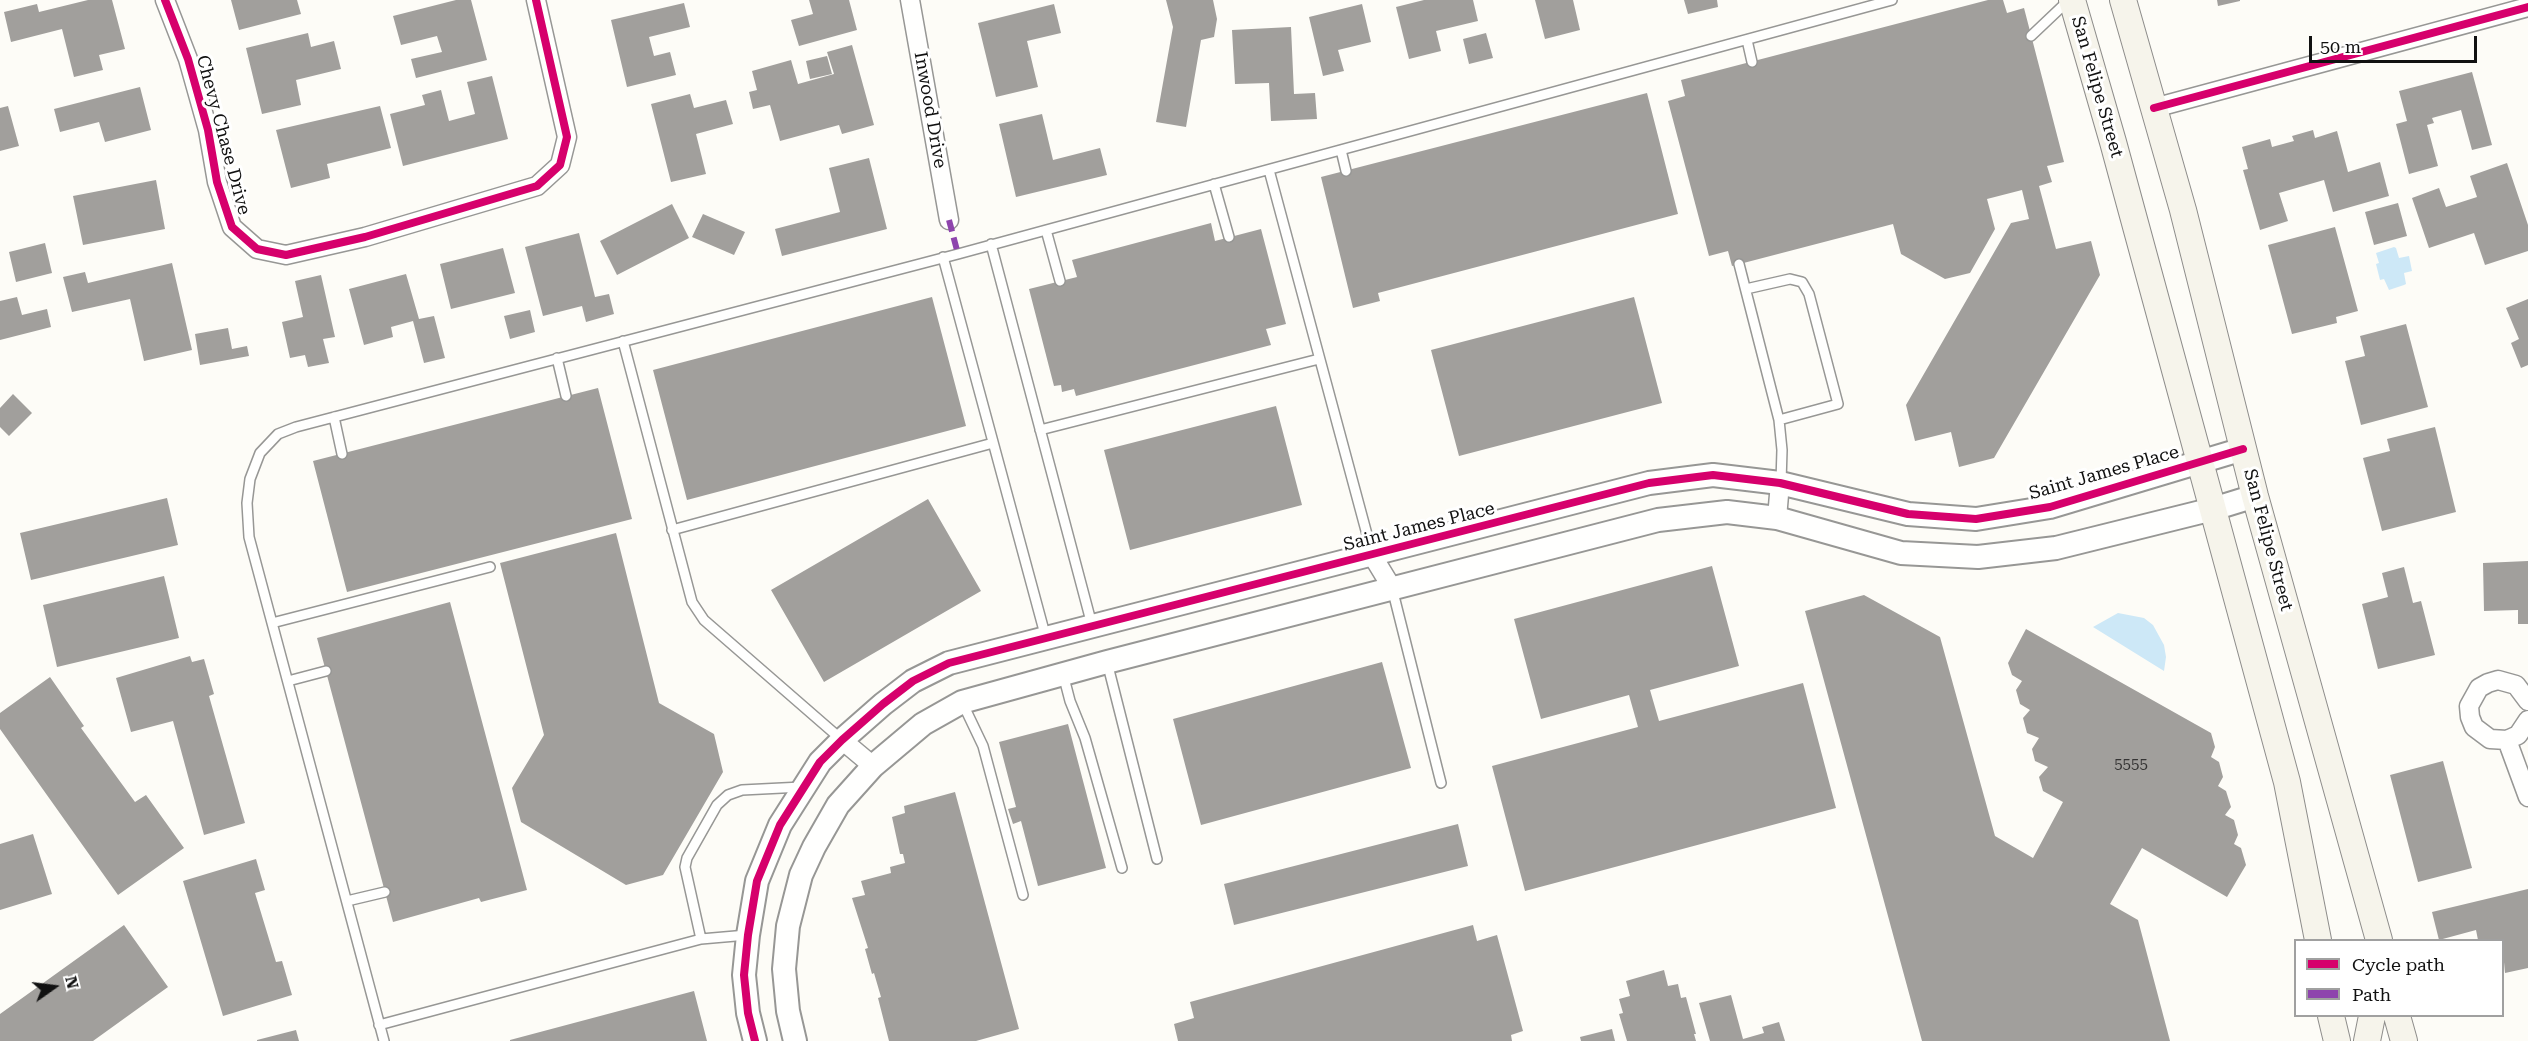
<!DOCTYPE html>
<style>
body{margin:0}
#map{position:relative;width:2528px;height:1041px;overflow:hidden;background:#fdfcf7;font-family:"Roboto Serif",serif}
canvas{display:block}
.legend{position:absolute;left:2294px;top:939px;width:210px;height:78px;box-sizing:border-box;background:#fff;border:2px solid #a0a0a0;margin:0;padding:8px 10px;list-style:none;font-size:18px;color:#111}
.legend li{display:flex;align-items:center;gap:12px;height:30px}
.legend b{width:30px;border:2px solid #a0a0a0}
.north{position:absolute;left:24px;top:957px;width:60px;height:60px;-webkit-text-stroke:4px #fff;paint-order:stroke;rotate:76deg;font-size:16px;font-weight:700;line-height:24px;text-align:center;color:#111}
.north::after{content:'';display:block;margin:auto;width:21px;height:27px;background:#111;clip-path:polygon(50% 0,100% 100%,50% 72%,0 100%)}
.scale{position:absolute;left:2309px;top:36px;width:168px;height:27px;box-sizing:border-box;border:3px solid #111;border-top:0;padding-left:8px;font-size:18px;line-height:21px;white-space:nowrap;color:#111;-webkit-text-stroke:4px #fff;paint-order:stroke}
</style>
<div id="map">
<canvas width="2528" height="1041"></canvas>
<ul class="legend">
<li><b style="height:8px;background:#d6006c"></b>Cycle path</li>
<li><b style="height:8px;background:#8e44ad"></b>Path</li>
</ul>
<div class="north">N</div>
<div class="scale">50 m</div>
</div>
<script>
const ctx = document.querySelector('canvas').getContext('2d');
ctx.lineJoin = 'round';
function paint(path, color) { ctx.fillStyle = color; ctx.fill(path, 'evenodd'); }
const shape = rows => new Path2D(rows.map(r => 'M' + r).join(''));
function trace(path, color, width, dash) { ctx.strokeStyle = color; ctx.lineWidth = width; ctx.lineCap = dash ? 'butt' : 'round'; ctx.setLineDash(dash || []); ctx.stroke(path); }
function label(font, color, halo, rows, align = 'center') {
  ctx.font = font + ' "Roboto Serif",serif'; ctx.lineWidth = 6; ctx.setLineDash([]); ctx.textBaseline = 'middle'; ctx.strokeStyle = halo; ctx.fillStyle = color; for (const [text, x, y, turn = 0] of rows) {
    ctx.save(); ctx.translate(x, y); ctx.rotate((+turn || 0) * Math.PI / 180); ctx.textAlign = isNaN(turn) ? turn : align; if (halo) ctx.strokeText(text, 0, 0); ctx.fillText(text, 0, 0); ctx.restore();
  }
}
const water = shape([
 [2394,247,2396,248,2399,258,2409,256,2412,271,2404,273,2406,284,2404,285,2389,290,2384,279,2380,280,2376,264,2379,263,2376,253],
 [2118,613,2144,618,2153,625,2164,645,2166,657,2164,671,2093,627]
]);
const building = shape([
 [88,0,112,0,125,49,99,55,103,70,74,77,62,29,11,42,4,12,37,4,39,12],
 [231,0,297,0,301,14,239,30],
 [456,0,471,0,487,60,416,78,411,59,442,52,437,36,401,45,393,16],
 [809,0,849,0,857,30,799,46,791,20,813,14],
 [1166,0,1213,0,1217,19,1214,37,1201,40,1186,127,1156,122,1173,27],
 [1424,0,1473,0,1478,21,1436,31,1441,51,1409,59,1396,7],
 [1535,0,1573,0,1580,30,1545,39],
 [1684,0,1717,0,1718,7,1688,14],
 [1988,0,2003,0,2007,13,2024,8,2064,162,2047,166,2052,182,2039,186,2056,249,2091,241,2100,275,1994,458,1959,467,1951,432,1915,441,1906,405,2011,223,2029,219,2022,190,1987,199,1995,229,1970,273,1945,279,1901,254,1893,224,1732,266,1728,251,1709,256,1668,101,1685,96,1681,80],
 [2217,0,2240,0,2240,1,2218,6],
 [684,3,690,27,649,37,654,56,670,52,676,75,627,87,611,20],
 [1054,4,1061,33,1027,41,1038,87,996,97,978,23],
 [1362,4,1371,42,1338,50,1344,71,1323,76,1309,17],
 [1291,27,1294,94,1315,93,1317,119,1271,121,1269,83,1235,84,1232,30],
 [308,33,311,47,334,41,341,69,296,80,301,105,262,114,246,48],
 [1486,33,1493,58,1469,64,1463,39],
 [852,45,874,125,842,134,839,125,780,141,770,105,753,109,749,92,757,90,752,71,791,60,798,84,834,74,827,52],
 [827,56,832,74,810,79,806,61],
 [2472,72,2492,145,2472,150,2461,110,2432,118,2434,123,2427,125,2438,166,2409,174,2396,124,2407,121,2399,91],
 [492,76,508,139,403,166,390,114,425,105,422,95,441,90,449,121,475,114,467,82],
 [140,87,151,130,105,142,99,122,60,132,54,109],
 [1647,93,1678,214,1378,293,1380,301,1353,308,1321,177],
 [690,94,694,108,726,100,733,124,696,134,706,174,671,182,651,104],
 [8,106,19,146,0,151,0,108],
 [380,106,391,148,327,164,330,178,291,188,276,130],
 [1042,114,1053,160,1100,148,1107,175,1016,197,999,124],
 [2313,130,2315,138,2337,131,2348,172,2380,162,2389,196,2333,212,2324,180,2279,193,2288,221,2260,230,2243,170,2248,169,2242,147,2270,139,2272,147,2294,141,2292,136],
 [869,158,887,229,782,256,775,229,840,212,829,168],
 [2507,163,2528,225,2528,251,2485,265,2474,233,2429,248,2412,198,2439,188,2446,207,2477,197,2470,176],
 [156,180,165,229,83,245,73,196],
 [2398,203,2407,236,2374,245,2365,212],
 [672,204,689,238,617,275,600,241],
 [703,214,745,232,734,255,692,237],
 [1211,223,1215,241,1261,229,1286,324,1266,329,1271,345,1076,396,1074,389,1062,392,1061,385,1054,386,1029,289,1077,277,1072,260],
 [2335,227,2358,311,2336,317,2337,323,2292,334,2268,245],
 [579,233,595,297,609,294,614,314,586,322,582,306,543,316,525,247],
 [45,243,52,273,16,282,9,252],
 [503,248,515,293,451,309,440,264],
 [172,263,192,350,144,361,130,299,72,312,63,277,85,272,88,283],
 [406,274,419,319,434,316,445,358,424,363,413,321,391,327,393,337,364,345,349,289],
 [321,275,335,337,323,339,329,363,308,367,305,355,290,358,282,322,303,317,295,281],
 [17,297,22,315,47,309,51,327,0,340,0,301],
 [932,297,966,426,687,500,653,370],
 [1634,297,1662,403,1459,456,1431,350],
 [2528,299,2528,365,2521,368,2511,343,2519,339,2506,308],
 [530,310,535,332,510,339,504,316],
 [2406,324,2428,407,2361,425,2345,361,2365,356,2360,336],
 [228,328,232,349,247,346,249,356,200,365,195,334],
 [598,388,632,519,347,592,313,461],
 [13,394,32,413,9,436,0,427,0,408],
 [1276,406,1302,505,1130,550,1104,450],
 [2435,427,2456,512,2382,531,2363,458,2390,451,2387,439],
 [167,498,178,545,31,580,20,533],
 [928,499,981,591,824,682,771,590],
 [616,533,659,703,714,734,723,772,663,875,626,885,521,822,512,788,544,735,500,563],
 [2528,561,2528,624,2518,624,2518,610,2484,611,2483,563],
 [1712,566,1739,666,1650,690,1659,721,1803,683,1836,808,1525,891,1492,766,1638,727,1629,695,1541,719,1514,619],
 [2404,567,2413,603,2421,601,2435,655,2378,669,2362,604,2388,597,2382,573],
 [164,576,179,638,57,667,43,605],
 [1864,595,1940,637,1995,836,2033,858,2063,802,2043,791,2039,777,2048,767,2035,761,2032,749,2039,738,2027,733,2023,718,2030,710,2020,704,2016,690,2022,681,2012,675,2008,663,2026,629,2211,733,2215,747,2211,757,2219,762,2223,777,2218,786,2226,791,2231,807,2225,815,2234,820,2238,835,2234,844,2241,848,2246,865,2227,897,2142,848,2110,904,2138,920,2170,1041,1922,1041,1805,611],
 [450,602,527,890,481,902,479,898,393,922,317,638],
 [190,656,192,662,204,659,214,694,209,696,245,823,204,835,173,721,131,732,116,678],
 [1382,662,1411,768,1201,825,1173,719],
 [50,677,84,726,81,728,135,802,146,795,184,848,118,895,0,729,0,713],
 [1068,724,1106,868,1038,886,1021,821,1013,824,1008,809,1016,807,999,742],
 [2443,761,2472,868,2418,882,2390,775],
 [955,792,1019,1029,976,1041,889,1041,878,998,881,997,874,973,872,974,865,949,868,948,852,898,865,895,861,881,891,873,890,867,905,863,903,854,900,854,892,817,905,813,904,806],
 [1458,824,1468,866,1234,925,1224,884],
 [33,834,52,894,0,910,0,844],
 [256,859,265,890,255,893,276,962,282,961,292,995,223,1016,183,881],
 [2528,889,2528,968,2505,973,2502,940,2478,940,2476,930,2439,940,2432,912],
 [124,925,168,987,93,1041,0,1041,0,1014],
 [1473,925,1477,941,1497,935,1523,1031,1511,1035,1512,1041,1178,1041,1174,1024,1194,1018,1190,1002],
 [1664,970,1668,986,1678,984,1681,998,1686,997,1696,1034,1694,1034,1696,1041,1627,1041,1619,1014,1623,1013,1619,999,1630,996,1626,981],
 [694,991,707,1041,510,1041,510,1040],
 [1731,995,1743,1039,1764,1033,1762,1027,1779,1022,1785,1041,1710,1041,1699,1003],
 [1612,1029,1615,1041,1581,1041,1580,1037],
 [296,1030,299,1041,257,1041,257,1040]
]);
const service = shape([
 [2031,36,2069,0],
 [1747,40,1752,62],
 [1341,150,1346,171],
 [1269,170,1372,553],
 [1214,184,1229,237],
 [1046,230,1060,281],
 [991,244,1092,625],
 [943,257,1046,638],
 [1739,264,1779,420,1782,450,1781,482],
 [1746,289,1790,279,1802,282,1809,294,1838,404,1779,420],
 [623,341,692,602,704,620,842,740],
 [557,358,566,396],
 [334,417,342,454],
 [1040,430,1319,359],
 [672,530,993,443],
 [1392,588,1441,783],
 [272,623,490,567],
 [1107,662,1157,859],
 [1063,674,1070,701,1085,738,1122,868],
 [288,681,326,671],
 [962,702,983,746,1023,895],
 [347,901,385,892],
 [701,939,685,867,687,858,717,805,728,795,742,790,802,787],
 [379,1025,701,939,747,935],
 [384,1041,249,537,247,503,250,479,260,453,278,434,296,427,958,254,1892,0]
]);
const minor = shape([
 [165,0,188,59,208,130,217,182,232,227,257,249,286,255,365,237,537,186,560,165,567,137,536,0],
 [910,0,949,220],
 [2154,108,2528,7],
 [1777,518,1780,483],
 [1372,555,1392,588],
 [2528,701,2516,685,2498,680,2488,683,2479,688,2469,706,2470,717,2474,727,2490,739,2507,740,2518,735,2528,720],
 [842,740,873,766],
 [2507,740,2528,797]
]);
const tertiary = shape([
 [755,1041,748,1013,744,975,748,935,757,881,780,825,820,762,842,740,883,704,913,681,949,663,1649,483,1713,475,1780,483,1908,514,1976,519,2050,507,2243,449],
 [795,1041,788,1011,784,969,788,926,801,875,814,847,838,805,873,766,923,724,962,702,1107,662,1658,520,1727,512,1777,518,1901,553,1978,557,2056,548,2213,509,2255,496]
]);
const secondary = shape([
 [2072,0,2113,142,2287,782,2318,940],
 [2123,0,2183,210,2255,496,2379,940],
 [2331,1016,2337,1041],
 [2397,1016,2404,1041],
 [2367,1041,2372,1016]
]);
const quiet = shape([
 [949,220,958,254]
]);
const cycleway = shape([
 [165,0,188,59,208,130,217,182,232,227,257,249,286,255,365,237,537,186,560,165,567,137,536,0],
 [2154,108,2528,7],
 [755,1041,748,1013,744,975,748,935,757,881,780,825,820,762,842,740,883,704,913,681,949,663,1649,483,1713,475,1780,483,1908,514,1976,519,2050,507,2243,449]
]);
const numberNames = [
 ["5555",2131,765]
];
const streetNames = [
 ["San Felipe Street",2097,87,74],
 ["Inwood Drive",930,110,80],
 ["Chevy Chase Drive",223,135,75],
 ["Saint James Place",2104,473,-16],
 ["Saint James Place",1419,527,-14],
 ["San Felipe Street",2268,540,75]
];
paint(water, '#cde8f7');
paint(building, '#a19f9c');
trace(service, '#979795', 12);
trace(minor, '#979795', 21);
trace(tertiary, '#979795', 26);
trace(secondary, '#8e8d8b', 28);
trace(service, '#fffffe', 9);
trace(minor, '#fffffe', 18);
trace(tertiary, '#fffffe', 22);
trace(secondary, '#f6f4eb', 26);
trace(quiet, '#8e44ad', 6, [12, 6]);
trace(cycleway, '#d6006c', 8);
label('15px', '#353434', null, numberNames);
label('18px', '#111', '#fff', streetNames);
</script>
